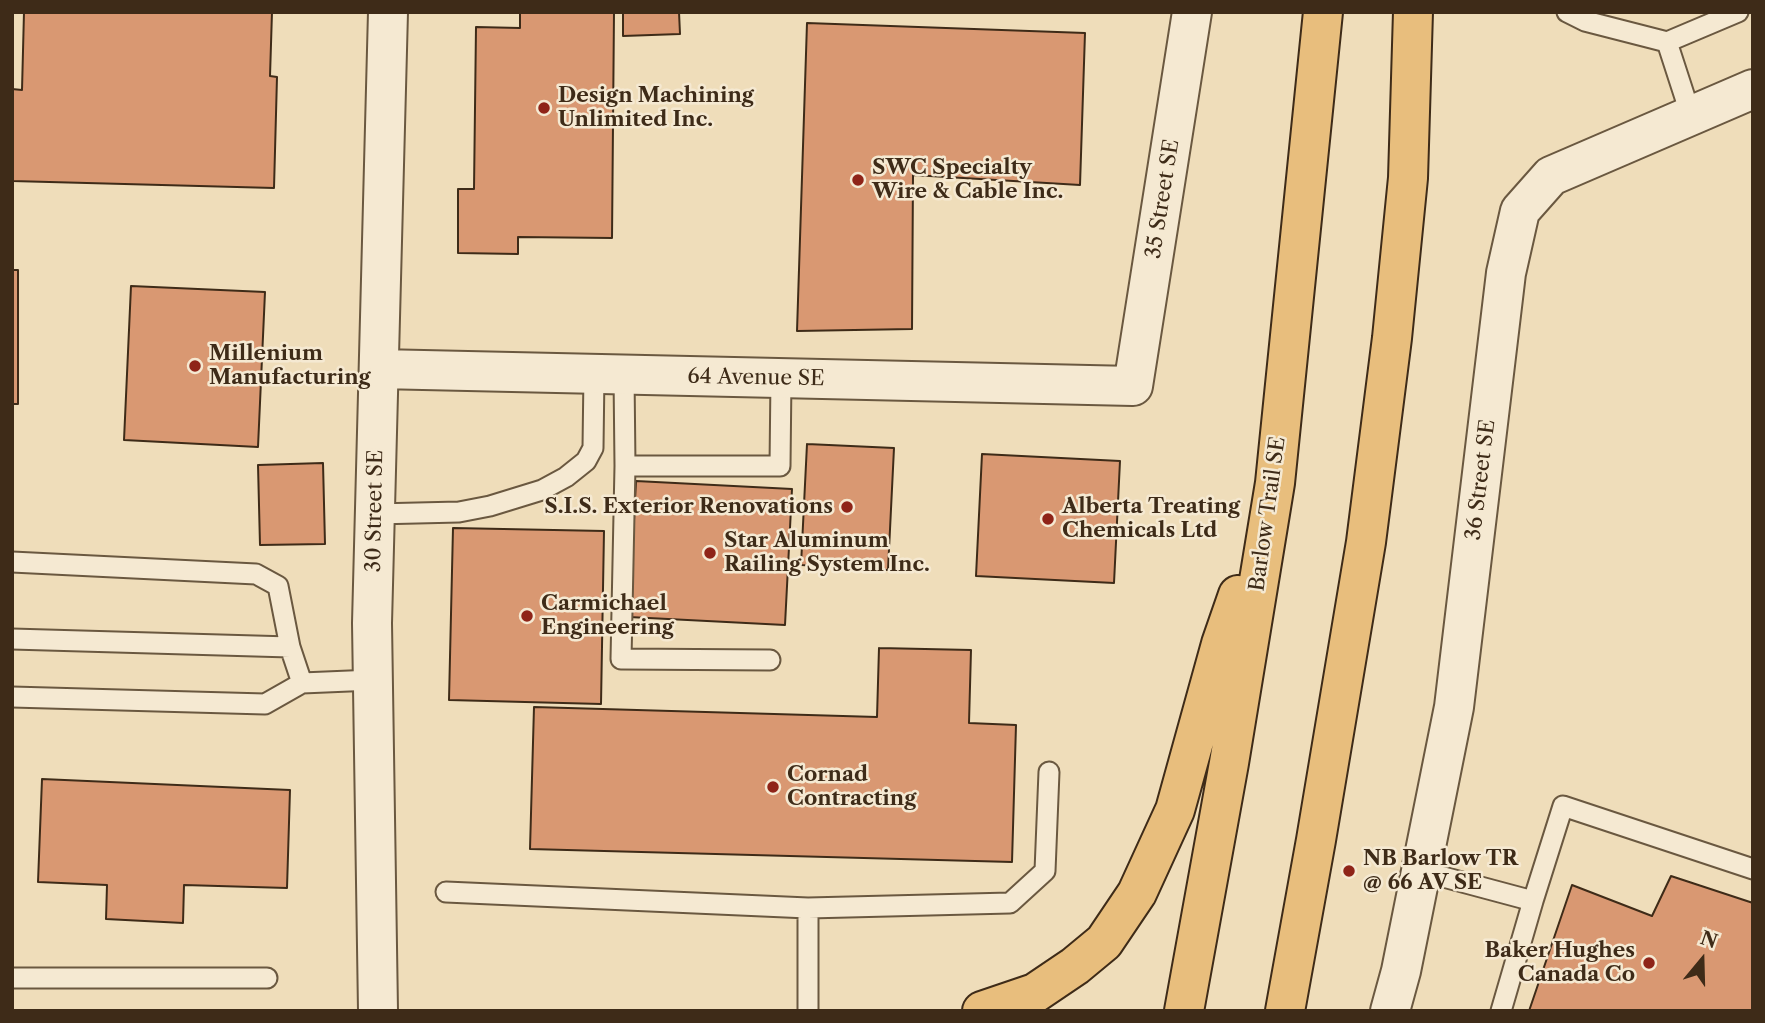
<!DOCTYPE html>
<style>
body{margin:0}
#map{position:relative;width:1765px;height:1023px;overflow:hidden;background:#efddba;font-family:"Libre Caslon Text",serif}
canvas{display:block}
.frame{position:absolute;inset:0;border:14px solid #3e2b18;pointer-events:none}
.north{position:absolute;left:1667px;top:925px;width:70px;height:70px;-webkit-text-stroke:5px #f5e9d2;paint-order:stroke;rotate:19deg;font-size:19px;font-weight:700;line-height:28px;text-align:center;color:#3e2b18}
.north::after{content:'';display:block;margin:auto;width:24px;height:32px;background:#3e2b18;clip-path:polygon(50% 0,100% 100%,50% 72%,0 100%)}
</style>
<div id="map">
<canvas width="1765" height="1023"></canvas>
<div class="frame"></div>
<div class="north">N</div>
</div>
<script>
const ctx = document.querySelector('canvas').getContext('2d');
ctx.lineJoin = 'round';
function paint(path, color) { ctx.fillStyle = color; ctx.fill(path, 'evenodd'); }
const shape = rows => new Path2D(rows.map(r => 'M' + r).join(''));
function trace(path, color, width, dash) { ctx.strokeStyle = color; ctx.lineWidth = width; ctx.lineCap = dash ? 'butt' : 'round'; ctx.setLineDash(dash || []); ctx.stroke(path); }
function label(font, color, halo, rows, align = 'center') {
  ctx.font = font + ' "Libre Caslon Text",serif'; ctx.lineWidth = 5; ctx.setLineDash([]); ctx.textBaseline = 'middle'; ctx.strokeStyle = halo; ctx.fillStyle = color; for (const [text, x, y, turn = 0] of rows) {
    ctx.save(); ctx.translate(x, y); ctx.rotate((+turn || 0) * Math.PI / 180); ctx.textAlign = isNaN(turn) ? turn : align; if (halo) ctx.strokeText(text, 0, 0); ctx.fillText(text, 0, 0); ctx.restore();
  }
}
const building = shape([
 [24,12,272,12,270,76,277,77,274,188,12,181,12,89,22,90,24,12],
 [520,12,614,12,612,238,518,237,518,254,458,253,458,189,474,189,476,27,520,28,520,12],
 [623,12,679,12,680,34,623,36,623,12],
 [807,23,1085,33,1080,185,913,175,912,329,797,331,807,23],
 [12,270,18,270,18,404,12,404,12,270],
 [131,286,265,292,258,447,124,440,131,286],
 [807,444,894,448,888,570,801,565,807,444],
 [982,454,1120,461,1114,583,976,576,982,454],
 [323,463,325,544,260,545,258,465,323,463],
 [636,481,792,489,785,625,629,617,636,481],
 [453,528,604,531,601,704,449,700,453,528],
 [879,648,971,650,969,723,1016,725,1012,862,530,849,534,707,877,717,879,648],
 [42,779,290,790,287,888,184,885,183,923,106,919,107,885,38,882,42,779],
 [1671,876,1753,903,1753,1011,1529,1011,1572,885,1652,916,1671,876]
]);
const lane = shape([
 [1567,12,1585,21,1667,42],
 [1691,116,1667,42,1738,12],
 [624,375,625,466,780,466,781,378],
 [625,466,621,659,770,660],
 [375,514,459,512,490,506,542,490,566,477,586,461,593,448,594,374],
 [12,562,256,574,278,586,290,647],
 [12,639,290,647,302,683],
 [12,697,265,704,302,683,373,680],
 [1421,871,1533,901,1563,806,1753,869],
 [446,892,808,908,808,1011],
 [808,908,1010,903,1045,871,1049,772],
 [12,978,267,978],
 [1501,1011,1533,901]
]);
const street = shape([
 [379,369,1133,386,1192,12],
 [378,1011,372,623,388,12],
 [1390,1011,1401,971,1454,707,1506,273,1520,211,1551,176,1753,89]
]);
const primary = shape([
 [982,1011,1035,993,1075,966,1104,942,1137,893,1175,810,1221,644,1238,595],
 [1184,1011,1229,763,1275,483,1323,12],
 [1285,1011,1316,840,1366,542,1392,338,1408,178,1413,12]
]);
const markers = [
 [544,108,7,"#8f2418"],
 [858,180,7,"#8f2418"],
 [195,366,7,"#8f2418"],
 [847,507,7,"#8f2418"],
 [1048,519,7,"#8f2418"],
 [710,553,7,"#8f2418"],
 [527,616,7,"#8f2418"],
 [773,787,7,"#8f2418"],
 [1349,871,7,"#8f2418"],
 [1649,963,7,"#8f2418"]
];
const poiNames = [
 ["Design Machining",558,96],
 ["Unlimited Inc.",558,120],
 ["SWC Specialty",872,168],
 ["Wire & Cable Inc.",872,192],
 ["Millenium",209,354],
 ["Manufacturing",209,378],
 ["S.I.S. Exterior Renovations",833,507,"right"],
 ["Alberta Treating",1062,507],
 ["Chemicals Ltd",1062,531],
 ["Star Aluminum",724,541],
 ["Railing System Inc.",724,565],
 ["Carmichael",541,604],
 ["Engineering",541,628],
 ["Cornad",787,775],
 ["Contracting",787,799],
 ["NB Barlow TR",1363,859],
 ["@ 66 AV SE",1363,883],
 ["Baker Hughes",1635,951,"right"],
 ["Canada Co",1635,975,"right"]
];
const streetNames = [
 ["35 Street SE",1163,199,-81],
 ["64 Avenue SE",756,378,1],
 ["36 Street SE",1481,480,-83],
 ["30 Street SE",375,511,-89],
 ["Barlow Trail SE",1268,514,-82]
];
paint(building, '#d99872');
trace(building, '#3e2b18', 2);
trace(lane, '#6a5840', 23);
trace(street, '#6a5840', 42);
trace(primary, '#3e2b18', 42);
trace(lane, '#f5e9d2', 19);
trace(street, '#f5e9d2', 38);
trace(primary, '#e8be7d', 38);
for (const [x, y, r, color] of markers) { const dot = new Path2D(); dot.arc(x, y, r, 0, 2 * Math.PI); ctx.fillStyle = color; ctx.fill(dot); trace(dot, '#f5e9d2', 2.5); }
label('bold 21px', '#3e2b18', '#f5e9d2', poiNames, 'left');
label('21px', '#3e2b18', '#f5e9d2', streetNames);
</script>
